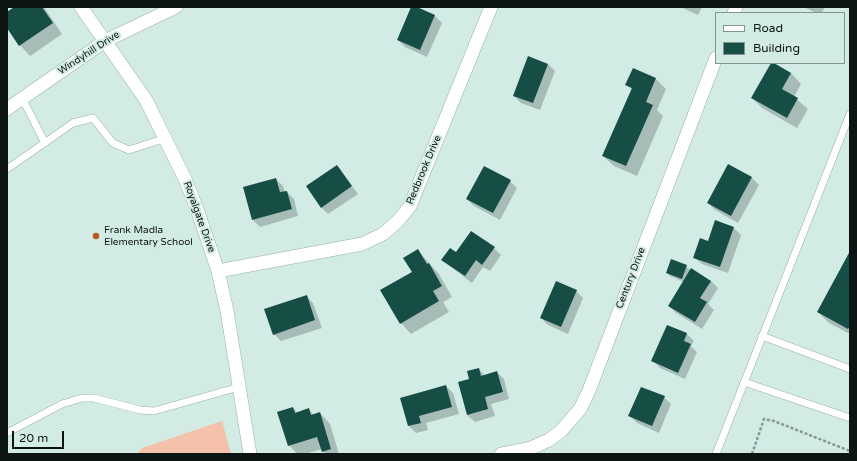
<!DOCTYPE html>
<style>
body{margin:0}
#map{position:relative;width:857px;height:461px;overflow:hidden;background:#d2ebe5;font-family:"Varela Round",sans-serif}
canvas{display:block}
.frame{position:absolute;inset:0;border:8px solid #0c1513;pointer-events:none}
.legend{position:absolute;left:715px;top:12px;width:130px;height:52px;box-sizing:border-box;background:#d2ebe5;border:1px solid #839591;margin:0;padding:5px 7px;list-style:none;font-size:12px;color:#0c1513}
.legend li{display:flex;align-items:center;gap:8px;height:20px}
.legend b{width:20px;border:1px solid #839591}
.scale{position:absolute;left:12px;top:431px;width:52px;height:18px;box-sizing:border-box;border:2px solid #0c1513;border-top:0;padding-left:5px;font-size:12px;line-height:14px;white-space:nowrap;color:#0c1513;-webkit-text-stroke:3px #d2ebe5;paint-order:stroke}
</style>
<div id="map">
<canvas width="857" height="461"></canvas>
<div class="frame"></div>
<ul class="legend">
<li><b style="height:5px;background:#fff"></b>Road</li>
<li><b style="height:11px;background:#164e45"></b>Building</li>
</ul>
<div class="scale">20 m</div>
</div>
<script>
const ctx = document.querySelector('canvas').getContext('2d');
ctx.lineJoin = 'round';
function paint(path, color) { ctx.fillStyle = color; ctx.fill(path, 'evenodd'); }
const shape = rows => new Path2D(rows.map(r => 'M' + r).join(''));
function trace(path, color, width, dash) { ctx.strokeStyle = color; ctx.lineWidth = width; ctx.lineCap = dash ? 'butt' : 'round'; ctx.setLineDash(dash || []); ctx.stroke(path); }
function label(font, color, halo, rows, align = 'center') {
  ctx.font = font + ' "Varela Round",sans-serif'; ctx.lineWidth = 4; ctx.setLineDash([]); ctx.textBaseline = 'middle'; ctx.strokeStyle = halo; ctx.fillStyle = color; for (const [text, x, y, turn = 0] of rows) {
    ctx.save(); ctx.translate(x, y); ctx.rotate((+turn || 0) * Math.PI / 180); ctx.textAlign = isNaN(turn) ? turn : align; if (halo) ctx.strokeText(text, 0, 0); ctx.fillText(text, 0, 0); ctx.restore();
  }
}
const green = shape([
 [222,421,231,454,137,454,142,448]
]);
const shadow = shape([
 [16,7,44,7,62,34,30,56,20,45,7,26,7,13],
 [412,7,435,16,442,23,427,57,405,47,398,40],
 [681,7,702,7,698,15],
 [804,7,825,7,822,13,816,13],
 [772,63,791,73,801,84,794,97,808,109,797,128,762,108,752,98],
 [548,64,555,71,540,110,521,103,514,96],
 [633,69,656,79,666,89,657,110,663,116,637,176,614,166,603,156,632,90,627,85],
 [728,165,752,178,759,185,738,223,715,210,708,203],
 [337,166,358,194,328,214,321,207],
 [276,179,283,186,285,192,287,192,294,199,298,216,260,227,253,220],
 [510,181,517,188,500,220,474,206,467,199],
 [716,221,734,228,741,235,728,273,702,264,694,257,709,242],
 [494,248,501,255,490,271,483,267,472,283,442,260],
 [418,251,439,274,452,297,443,302,449,312,411,334,401,323],
 [850,253,850,334,829,323,818,312],
 [686,266,691,271,711,281,718,288,708,304,714,310,702,329,676,313,669,306,684,282,670,276,667,273],
 [576,291,583,298,568,334,548,325,541,318],
 [306,296,313,303,322,328,281,341,274,334],
 [668,326,687,334,694,341,691,346,697,352,685,379,660,368,653,361],
 [479,369,485,376,497,372,504,379,509,399,491,404,495,416,475,422,467,415,470,380],
 [446,386,453,393,459,414,426,423,428,430,416,433,409,426,401,398],
 [664,397,671,404,659,433,637,423,630,416],
 [293,408,298,413,309,410,314,415,320,413,330,424,339,454,326,454,322,449,305,454,297,454,289,445]
]);
const building = shape([
 [14,7,42,7,53,23,19,46,7,28,7,12],
 [411,7,417,7,435,15,420,50,397,40],
 [528,56,548,64,533,103,513,96],
 [771,63,774,63,791,73,782,89,798,98,787,118,751,98],
 [633,68,656,78,646,102,653,105,626,166,602,156,632,88,625,85],
 [728,164,752,177,731,216,707,203],
 [337,165,352,186,321,208,306,186],
 [484,166,511,180,493,213,466,199],
 [276,178,280,192,287,191,292,209,252,220,243,187],
 [715,220,734,227,720,267,693,258,700,238,708,241],
 [471,231,495,247,482,265,476,260,465,276,441,260,450,248,456,252],
 [418,249,427,264,429,263,442,286,433,291,439,301,400,324,380,290,412,272,403,258],
 [850,251,850,326,848,329,817,312],
 [671,259,687,265,682,279,666,273],
 [691,268,711,281,700,298,707,302,695,322,668,306],
 [556,281,577,290,561,327,540,318],
 [307,295,315,320,273,335,264,309],
 [667,325,687,333,684,341,691,344,678,373,651,361],
 [479,368,481,376,497,371,503,392,485,397,488,409,467,415,458,382,469,379,467,371],
 [446,385,452,407,419,416,421,423,408,426,400,398],
 [641,387,665,396,652,426,628,416],
 [293,407,295,413,309,408,311,415,320,412,331,449,322,452,317,437,288,446,277,412]
]);
const path = shape([
 [752,454,764,419,774,421,850,451]
]);
const service = shape([
 [22,98,45,143],
 [7,169,73,123,93,118,113,143,129,150,166,138],
 [762,336,850,369],
 [744,382,850,418],
 [7,433,62,404,82,398,94,398,140,410,154,411,239,387],
 [716,454,850,114]
]);
const minor = shape([
 [81,7,146,100,186,181,197,209,218,271,227,311,250,454],
 [734,13,736,7],
 [7,109,105,41,176,7],
 [218,271,362,244,383,234,398,221,410,206,491,7],
 [501,454,531,448,549,440,561,431,580,409,588,393,716,58]
]);
const markers = [
 [96,236,4,"#bc5921"]
];
const streetNames = [
 ["Windyhill Drive",89,53,-33],
 ["Redbrook Drive",424,170,-67],
 ["Royalgate Drive",199,217,70],
 ["Century Drive",631,278,-69]
];
const poiNames = [
 ["Frank Madla",104,230],
 ["Elementary School",104,242]
];
paint(green, '#f4c1aa');
paint(shadow, '#0003');
paint(building, '#164e45');
trace(service, '#97afaa', 8);
trace(minor, '#97afaa', 14);
trace(path, '#859894', 2.5, [3, 2]);
trace(service, '#fff', 7);
trace(minor, '#fff', 13);
for (const [x, y, r, color] of markers) { const dot = new Path2D(); dot.arc(x, y, r, 0, 2 * Math.PI); ctx.fillStyle = color; ctx.fill(dot); trace(dot, '#d2ebe5', 1.5); }
label('10px', '#0c1513', '#d2ebe5', streetNames);
label('10px', '#0c1513', '#d2ebe5', poiNames, 'left');
</script>
